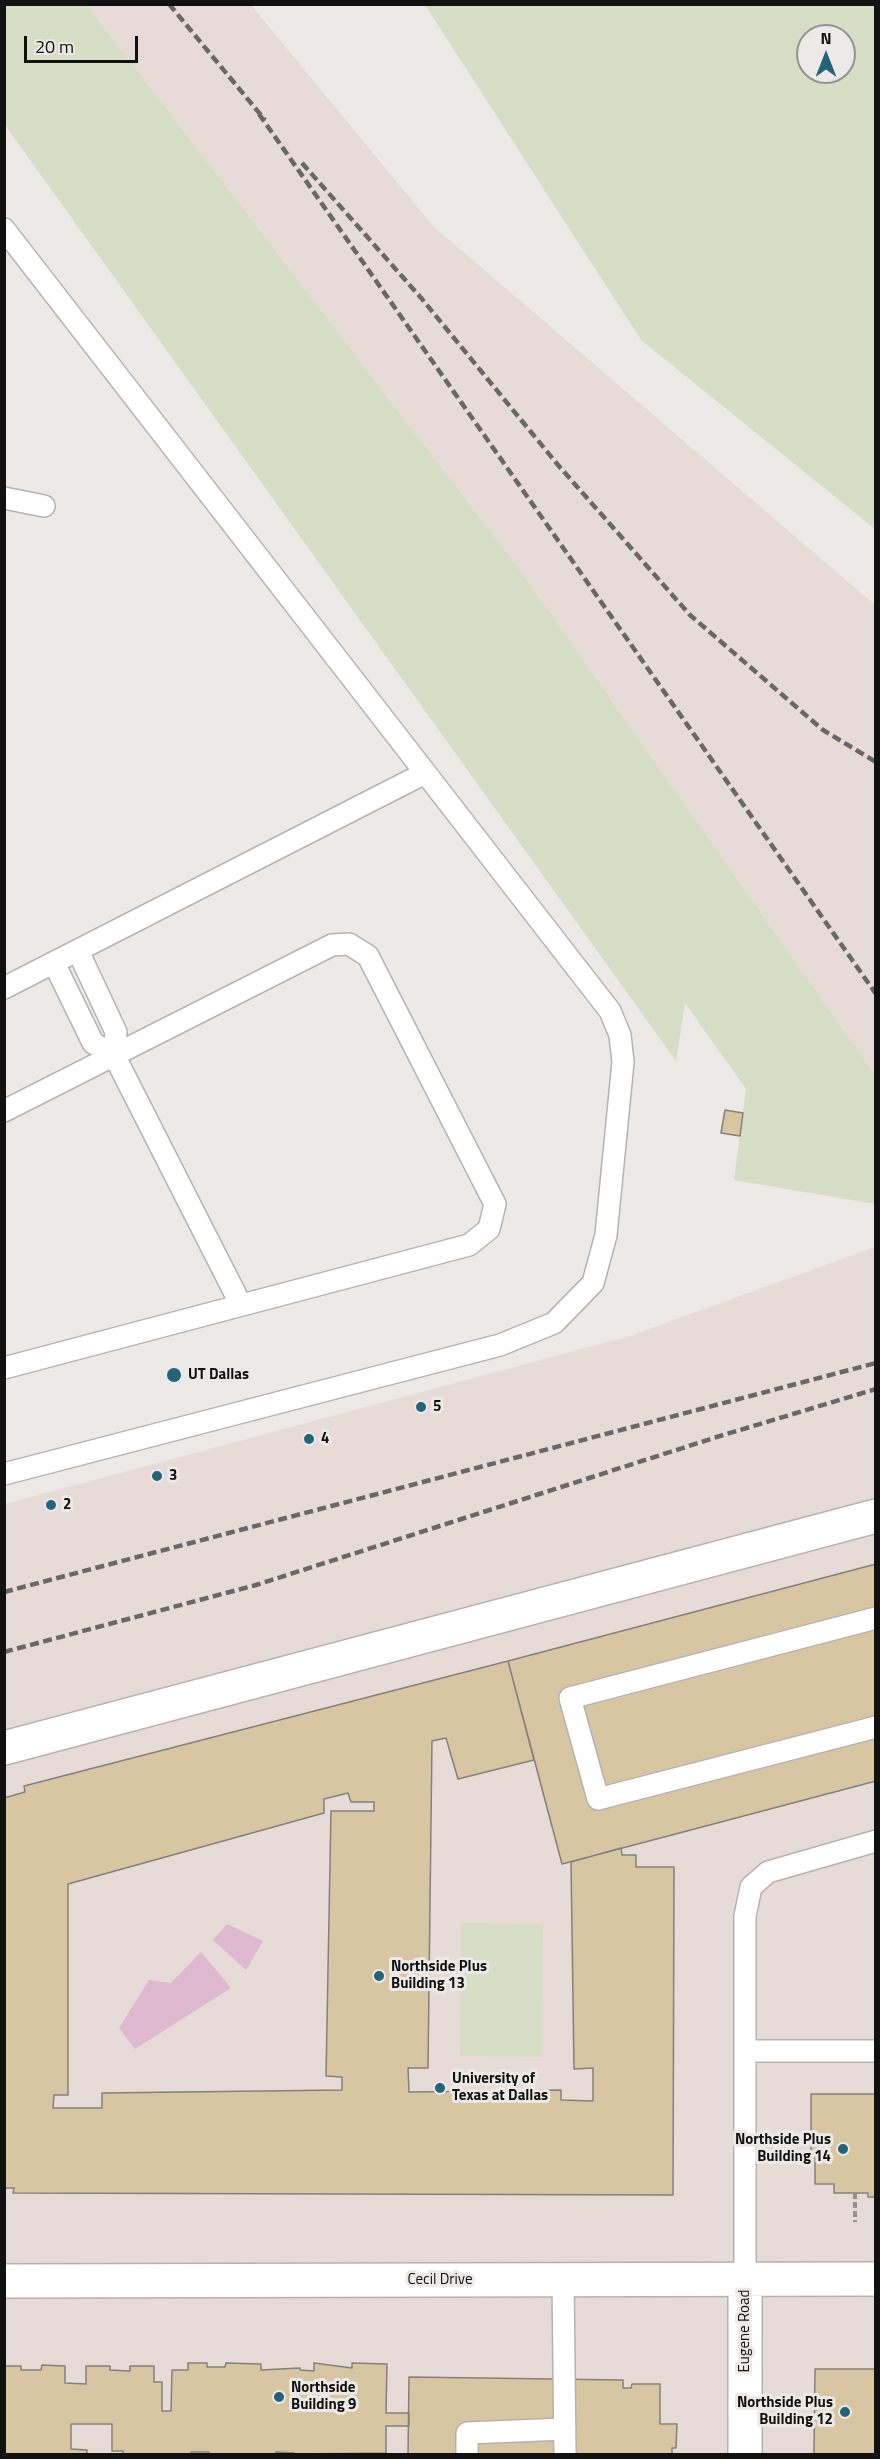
<!DOCTYPE html>
<style>
body{margin:0}
#map{position:relative;width:880px;height:2459px;overflow:hidden;background:#ece9e7;font-family:"Titillium Web",sans-serif}
canvas{display:block}
.frame{position:absolute;inset:0;border:6px solid #121111;pointer-events:none}
.north{position:absolute;left:796px;top:24px;width:60px;height:60px;box-sizing:border-box;background:#ece9e7;border:2px solid #959391;border-radius:50%;rotate:0deg;font-size:16px;font-weight:700;line-height:24px;text-align:center;color:#121111}
.north::after{content:'';display:block;margin:auto;width:21px;height:27px;background:#246379;clip-path:polygon(50% 0,100% 100%,50% 72%,0 100%)}
.scale{position:absolute;left:24px;top:36px;width:114px;height:27px;box-sizing:border-box;border:3px solid #121111;border-top:0;padding-left:8px;font-size:18px;line-height:21px;white-space:nowrap;color:#121111;-webkit-text-stroke:4px #ece9e7;paint-order:stroke}
</style>
<div id="map">
<canvas width="880" height="2459"></canvas>
<div class="frame"></div>
<div class="north">N</div>
<div class="scale">20 m</div>
</div>
<script>
const ctx = document.querySelector('canvas').getContext('2d');
ctx.lineJoin = 'round';
function paint(path, color) { ctx.fillStyle = color; ctx.fill(path, 'evenodd'); }
const shape = rows => new Path2D(rows.map(r => 'M' + r).join(''));
function trace(path, color, width, dash) { ctx.strokeStyle = color; ctx.lineWidth = width; ctx.lineCap = dash ? 'butt' : 'round'; ctx.setLineDash(dash || []); ctx.stroke(path); }
function label(font, color, halo, rows, align = 'center') {
  ctx.font = font + ' "Titillium Web",sans-serif'; ctx.lineWidth = 6; ctx.setLineDash([]); ctx.textBaseline = 'middle'; ctx.strokeStyle = halo; ctx.fillStyle = color; for (const [text, x, y, turn = 0] of rows) {
    ctx.save(); ctx.translate(x, y); ctx.rotate((+turn || 0) * Math.PI / 180); ctx.textAlign = isNaN(turn) ? turn : align; if (halo) ctx.strokeText(text, 0, 0); ctx.fillText(text, 0, 0); ctx.restore();
  }
}
const built = shape([
 [87,5,251,5,433,226,875,605,875,1075,517,566],
 [875,1247,875,2454,5,2454,5,1504,630,1336]
]);
const green = shape([
 [4,5,87,5,517,566,875,1075,875,1204,734,1180,746,1089,685,1003,676,1061,5,125],
 [425,5,875,5,875,529,641,340],
 [808,36,844,36,844,72,808,72],
 [461,1923,543,1924,542,2057,460,2056]
]);
const water = shape([
 [227,1924,263,1941,246,1970,213,1940],
 [201,1952,231,1988,135,2049,119,2028,149,1980,171,1983]
]);
const building = shape([
 [725,1110,743,1113,740,1136,721,1133,725,1110],
 [876,1564,876,1781,562,1864,508,1661,876,1564],
 [508,1661,534,1760,458,1779,446,1738,432,1741,428,2068,408,2068,409,2092,561,2090,561,2100,593,2101,593,2068,574,2069,571,1862,621,1848,622,1855,636,1855,636,1867,674,1867,673,2195,13,2193,14,2188,4,2188,4,1798,25,1792,24,1786,508,1661],
 [348,1793,351,1802,374,1802,374,1811,331,1811,326,2076,342,2077,342,2090,102,2093,102,2108,53,2108,54,2095,68,2095,68,1884,324,1813,324,1799,348,1793],
 [811,2094,876,2094,876,2197,868,2197,868,2193,834,2193,834,2184,815,2184,815,2154,811,2154,811,2094],
 [188,2363,207,2363,207,2367,225,2367,226,2363,261,2364,261,2370,300,2368,300,2370,314,2371,314,2363,352,2368,352,2363,387,2364,386,2413,409,2413,409,2426,386,2426,386,2453,294,2454,294,2453,276,2452,276,2454,209,2454,209,2452,191,2452,191,2454,123,2454,123,2451,112,2451,112,2424,71,2424,71,2449,87,2450,87,2454,4,2454,4,2366,21,2366,21,2370,41,2370,42,2365,65,2366,65,2383,86,2384,86,2366,110,2366,110,2370,130,2371,130,2366,154,2366,154,2382,162,2382,162,2411,171,2411,172,2370,188,2370,188,2363],
 [815,2369,876,2369,876,2454,814,2454,815,2369],
 [409,2377,623,2380,623,2388,631,2388,632,2384,660,2384,660,2424,677,2424,676,2448,672,2448,672,2454,408,2454,409,2377]
]);
const path = shape([
 [802,2145,811,2144],
 [855,2193,855,2222]
]);
const lane = shape([
 [4,229,610,1011,620,1035,623,1062,606,1235,593,1283,554,1323,500,1345,4,1474],
 [4,498,44,506],
 [78,951,116,1032,114,1055,241,1305],
 [54,963,93,1043,114,1055],
 [4,988,425,773],
 [4,1111,332,945,349,944,368,956,495,1204,489,1229,469,1245,4,1368],
 [876,1618,570,1698,598,1799,876,1727],
 [745,2051,876,2051],
 [563,2279,565,2454],
 [745,2279,745,1916,751,1887,768,1872,876,1841],
 [467,2454,467,2433,565,2429]
]);
const street = shape([
 [4,1748,876,1516],
 [4,2281,876,2279],
 [745,2454,745,2279]
]);
const rail = shape([
 [169,4,265,120],
 [259,114,876,994],
 [302,163,422,299,558,465,690,615,823,730,876,762],
 [4,1592,876,1363],
 [4,1652,256,1585,720,1436,876,1389]
]);
const markers = [
 [174,1375,8,"#246379"],
 [421,1407,6,"#246379"],
 [309,1439,6,"#246379"],
 [157,1476,6,"#246379"],
 [51,1505,6,"#246379"],
 [379,1976,6,"#246379"],
 [440,2088,6,"#246379"],
 [843,2149,6,"#246379"],
 [279,2397,6,"#246379"],
 [845,2412,6,"#246379"]
];
const poiNames = [
 ["UT Dallas",188,1375],
 ["5",433,1407],
 ["4",321,1439],
 ["3",169,1476],
 ["2",63,1505],
 ["Northside Plus",391,1967],
 ["Building 13",391,1984],
 ["University of",452,2079],
 ["Texas at Dallas",452,2096],
 ["Northside Plus",831,2140,"right"],
 ["Building 14",831,2157,"right"],
 ["Northside",291,2388],
 ["Building 9",291,2405],
 ["Northside Plus",833,2403,"right"],
 ["Building 12",833,2420,"right"]
];
const streetNames = [
 ["Cecil Drive",440,2280],
 ["Eugene Road",745,2331,-90]
];
paint(built, '#e6dbd6');
paint(green, '#d7dec6');
paint(water, '#deb9d0');
paint(building, '#d8c6a2');
trace(building, '#82817f', 1.5);
trace(lane, '#b5b2b1', 24);
trace(street, '#b5b2b1', 36);
trace(path, '#949291', 4, [6, 3]);
trace(lane, '#fff', 21);
trace(street, '#fff', 33);
trace(rail, '#6a6867', 4.5, [9, 4.5]);
for (const [x, y, r, color] of markers) { const dot = new Path2D(); dot.arc(x, y, r, 0, 2 * Math.PI); ctx.fillStyle = color; ctx.fill(dot); trace(dot, '#ece9e7', 2); }
label('bold 15px', '#121111', '#ece9e7', poiNames, 'left');
label('15px', '#121111', '#ece9e7', streetNames);
</script>
